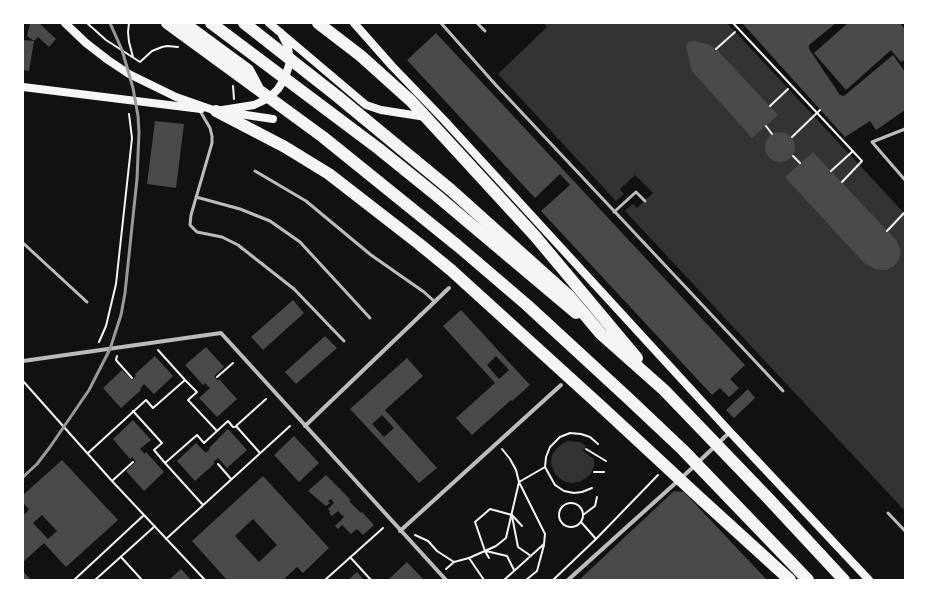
<!DOCTYPE html>
<style>
body{margin:0}
#map{position:relative;width:928px;height:603px;overflow:hidden;background:#111;font-family:"Golos Text",sans-serif}
canvas{display:block}
.frame{position:absolute;inset:0;border:24px solid #fff;pointer-events:none}
</style>
<div id="map">
<canvas width="928" height="603"></canvas>
<div class="frame"></div>
</div>
<script>
const ctx = document.querySelector('canvas').getContext('2d');
ctx.lineJoin = 'round';
function paint(path, color) { ctx.fillStyle = color; ctx.fill(path, 'evenodd'); }
const shape = rows => new Path2D(rows.map(r => 'M' + r).join(''));
function trace(path, color, width, dash) { ctx.strokeStyle = color; ctx.lineWidth = width; ctx.lineCap = dash ? 'butt' : 'round'; ctx.setLineDash(dash || []); ctx.stroke(path); }
const water = shape([
 [544,23,727,23,905,214,905,511,625,211,633,204,637,208,653,193,635,175,620,189,624,194,616,201,498,74,547,27],
 [568,441,580,442,586,446,583,451,594,459,594,466,591,473,586,478,579,482,572,483,565,482,559,478,554,472,551,463,552,455,556,449,562,444]
]);
const building = shape([
 [30,23,39,23,56,39,49,47,38,37,34,41,27,36],
 [742,23,836,23,809,45,809,49,840,95,844,96,893,55,905,72,905,110,876,130,870,121,845,137],
 [848,23,900,23,905,30,905,60,901,62,891,50,846,90,814,53],
 [436,33,745,365,730,379,739,388,729,397,720,388,712,395,541,211,570,185,560,174,535,198,407,60],
 [23,40,34,41,29,71,23,70],
 [694,41,710,45,716,49,778,115,752,138,692,71,686,47,688,42],
 [155,121,184,124,176,188,147,184],
 '765 147a15 15 0 1 1 30 0a15 15 0 1 1-30 0Z',
 [813,152,896,240,901,251,899,259,894,266,887,270,881,270,875,269,864,263,785,177],
 [293,300,304,313,263,350,251,337],
 [461,310,530,385,512,401,511,400,472,435,456,418,495,383,443,326],
 [496,356,509,370,499,379,487,365],
 [325,336,337,348,296,384,285,372],
 [206,347,224,367,214,376,218,381,219,379,237,399,217,417,199,398,210,388,205,383,203,385,185,365],
 [155,356,173,376,154,394,144,384,140,389,141,390,121,408,103,388,122,370,132,380,136,376,135,374],
 [407,358,423,376,385,410,437,468,419,483,350,409],
 [382,415,394,428,384,437,372,424],
 [748,389,755,398,734,418,726,410],
 [133,420,151,440,140,449,145,454,146,452,164,472,144,491,126,471,136,462,132,457,130,459,113,439],
 [228,429,247,450,227,468,218,458,213,462,215,463,195,481,177,461,196,443,206,453,210,449,209,448],
 [294,436,319,463,299,482,274,455],
 [62,460,118,520,66,567,44,543,23,562,23,512,25,514,29,509,23,503,23,495],
 [42,515,57,531,48,539,33,523],
 [326,475,351,500,349,501,361,513,362,512,374,525,363,535,357,529,351,534,342,525,338,529,335,526,344,517,338,511,332,516,329,513,330,511,328,509,334,503,331,499,328,501,330,503,326,506,308,491],
 [263,476,329,548,303,573,297,567,283,580,227,580,192,541],
 [253,519,277,545,259,562,235,536],
 [674,491,684,492,767,580,579,580],
 [407,562,424,580,388,580],
 [181,569,191,580,169,580],
 [23,571,31,580,23,580],
 [357,572,364,580,348,580]
]);
const path = shape([
 [87,23,106,40,140,62,152,51,162,47,167,46,178,47],
 [129,23,128,32,129,42,133,57],
 [733,23,862,161,842,182],
 [716,49,735,32],
 [233,86,234,99],
 [770,106,788,89],
 [766,126,772,134],
 [792,137,820,110],
 [793,156,800,163],
 [831,171,853,151],
 [887,231,904,213],
 [99,342,106,326,116,284,132,138,129,114],
 [158,350,185,380],
 [117,356,116,360,132,378],
 [217,377,233,363],
 [23,381,112,481,205,580],
 [217,431,228,421,233,427,235,427],
 [586,449,606,461],
 [88,453,146,400,153,408,185,380,197,392,188,400,217,431,204,443,197,435,165,463,154,450,162,443,133,411],
 [260,453,236,426,266,399],
 [165,463,203,505],
 [218,464,231,479],
 [594,472,604,472],
 [112,481,133,462],
 [592,488,582,492,574,493,564,491,555,485,545,467,546,457,550,447,560,437,570,433,581,434,590,437,598,444],
 '559 515a12 12 0 1 1 24 0a12 12 0 1 1-24 0Z',
 [583,515,595,506,597,497],
 [512,516,518,547,531,556],
 [581,522,596,539],
 [415,535,428,541,437,551,454,562],
 [166,539,290,426],
 [486,551,507,556,514,570],
 [121,557,142,580],
 [350,557,371,580],
 [469,558,484,580],
 [489,558,485,551,475,522,490,509,512,515,522,526],
 [446,569,454,562,469,558,496,546,506,538,519,482,516,470,510,459,502,449],
 [74,580,144,515],
 [95,580,155,526],
 [325,580,383,528],
 [504,580,544,544,545,534,519,482,545,467],
 [526,580,537,571,544,545],
 [553,580,596,539,658,475]
]);
const service = shape([
 [441,23,494,83,783,391],
 [477,23,485,31],
 [200,111,210,128,212,136,212,143,191,215,190,225,197,232,222,237,238,245,294,289,344,341],
 [905,129,872,142,905,180],
 [255,171,306,201,371,255,424,292,435,302],
 [196,197,240,209,270,221,300,242,370,318],
 [614,212,636,192,645,201],
 [23,243,87,302],
 [888,513,905,531]
]);
const minor = shape([
 [23,361,221,333,446,580],
 [305,426,449,288],
 [400,531,561,385],
 [568,580,690,470,730,432]
]);
const secondary = shape([
 [65,23,86,43,108,60,129,74,176,97,216,111,254,105,269,98,278,89,285,78,290,62,288,47,281,33],
 [269,23,366,105,381,110,426,117],
 [354,23,392,66,444,120,730,432,869,580],
 [23,87,201,109],
 [226,112,273,119]
]);
const motorway = shape([
 [167,23,323,137,458,246,527,305,629,399,683,450,808,580],
 [184,23,248,70,257,87],
 [211,23,379,149,436,195,576,313],
 [244,23,337,96,451,190,568,295,601,334,664,390,767,497,844,580],
 [318,23,361,56,411,101,535,236,637,358],
 [216,111,285,147,329,174,418,243,451,270,605,410,701,499,790,580]
]);
const rail = shape([
 [23,477,37,464,50,447,89,390,110,349,121,315,125,293,137,179,139,132,138,116,133,88,122,50,110,23]
]);
paint(water, '#333');
paint(building, '#4a4a4a');
trace(path, '#f5f5f5', 2);
trace(service, '#bcbcbc', 3);
trace(minor, '#bcbcbc', 4);
trace(secondary, '#f5f5f5', 8);
trace(motorway, '#f5f5f5', 12);
trace(rail, '#9a9a9a', 3);
</script>
